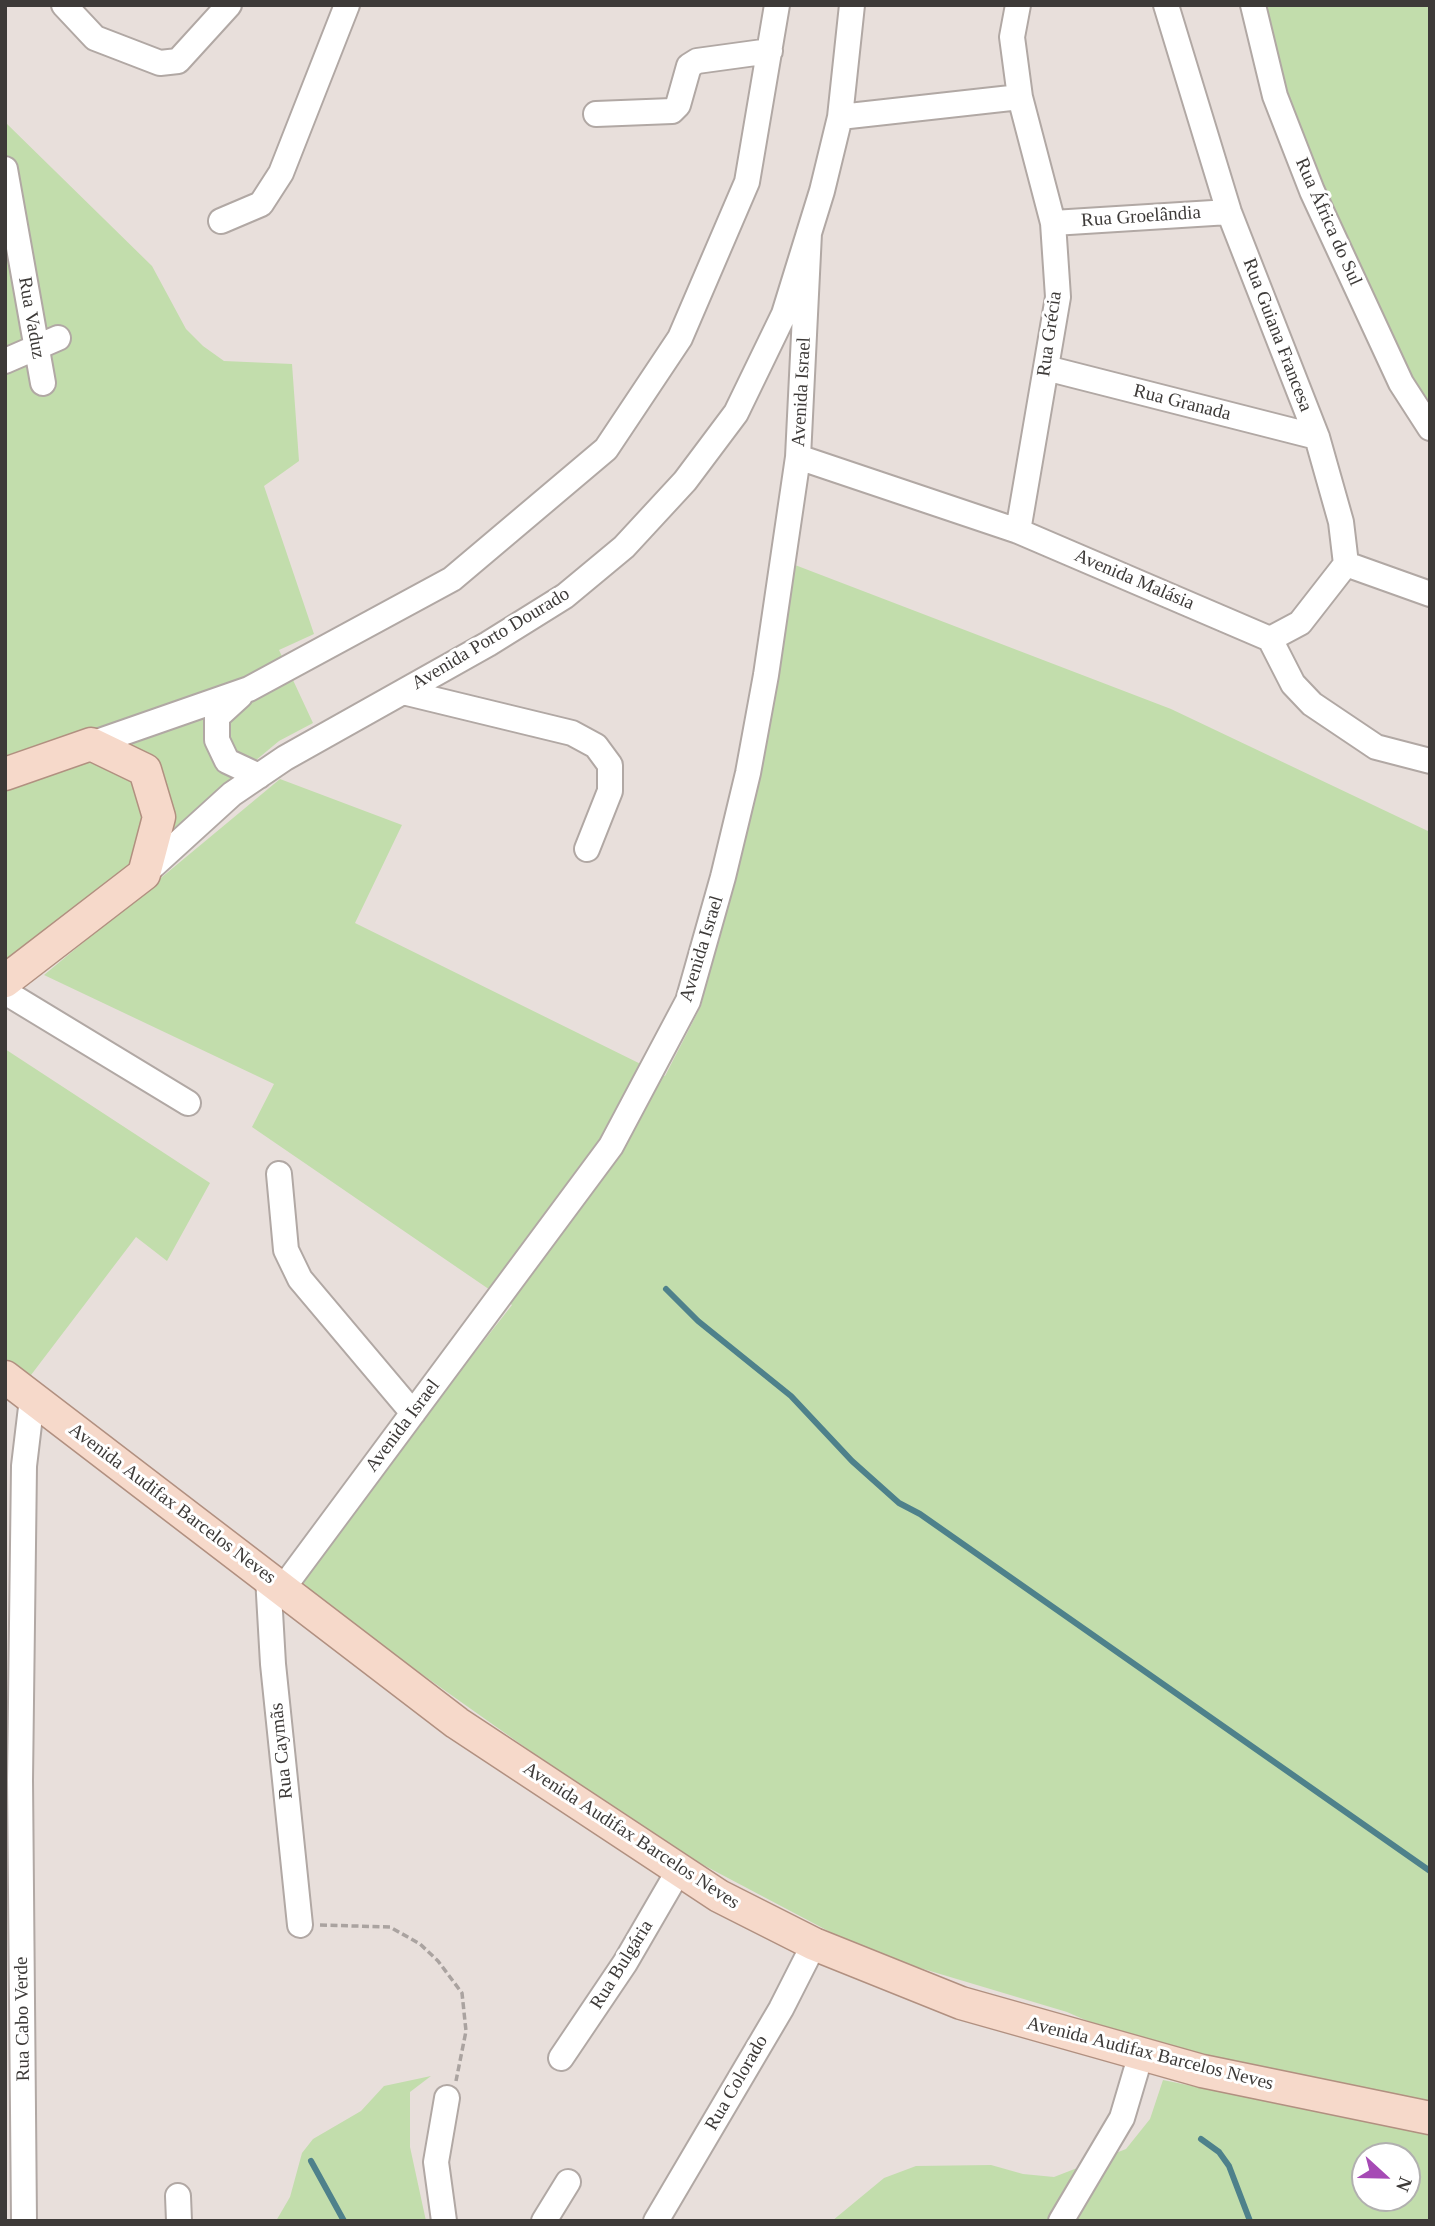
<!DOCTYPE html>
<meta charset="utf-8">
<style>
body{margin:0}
#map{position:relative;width:1435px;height:2226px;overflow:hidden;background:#e8dfdb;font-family:Georgia,serif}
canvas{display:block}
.frame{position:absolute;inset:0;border:7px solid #3d3a38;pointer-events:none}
.north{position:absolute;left:1351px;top:2142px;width:70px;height:70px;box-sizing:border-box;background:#fff;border:2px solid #b1b0af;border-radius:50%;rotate:112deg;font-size:19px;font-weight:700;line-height:28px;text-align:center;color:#3d3a38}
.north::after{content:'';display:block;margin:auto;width:24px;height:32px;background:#a64ab5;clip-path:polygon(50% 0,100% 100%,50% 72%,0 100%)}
</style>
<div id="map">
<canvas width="1435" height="2226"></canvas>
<div class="frame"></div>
<div class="north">N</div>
</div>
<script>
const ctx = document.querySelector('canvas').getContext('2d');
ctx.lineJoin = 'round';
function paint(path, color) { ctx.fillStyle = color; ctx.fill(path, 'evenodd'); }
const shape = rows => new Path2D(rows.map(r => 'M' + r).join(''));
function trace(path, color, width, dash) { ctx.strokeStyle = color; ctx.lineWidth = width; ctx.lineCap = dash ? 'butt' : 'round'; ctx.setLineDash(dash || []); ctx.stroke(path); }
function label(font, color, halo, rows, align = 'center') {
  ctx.font = font + ' Georgia,serif'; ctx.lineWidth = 6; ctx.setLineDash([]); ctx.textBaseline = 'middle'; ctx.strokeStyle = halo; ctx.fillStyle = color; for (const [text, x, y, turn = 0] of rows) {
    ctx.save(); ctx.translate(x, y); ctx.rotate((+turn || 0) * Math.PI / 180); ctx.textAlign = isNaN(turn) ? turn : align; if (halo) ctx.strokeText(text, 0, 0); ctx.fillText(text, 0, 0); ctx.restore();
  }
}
const green = shape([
 [1255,5,1430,5,1430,416,1305,172],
 [5,122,152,266,186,329,203,346,224,361,292,364,299,461,264,486,314,634,279,650,313,723,279,741,5,969],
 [782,560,1171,709,1430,832,1430,2103,1279,2070,1202,2071,1067,2012,870,1953,656,1840,334,1612,298,1578,512,1305,252,1127,274,1084,44,975,280,779,402,825,355,923,665,1076,701,1006,723,914],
 [5,1049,210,1183,167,1261,136,1237,31,1375,5,1361],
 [431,2076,410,2092,410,2147,426,2221,276,2221,290,2197,302,2153,313,2139,361,2111,384,2086],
 [1163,2080,1430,2135,1430,2221,832,2221,884,2178,916,2166,991,2165,1023,2174,1054,2177,1126,2149,1150,2119],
 [1365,2156,1407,2156,1407,2198,1365,2198]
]);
const stream = shape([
 [666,1289,698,1321,791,1396,852,1461,899,1503,920,1514,1430,1871],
 [1201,2139,1219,2152,1229,2166,1250,2221],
 [311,2161,344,2221]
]);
const path = shape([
 [320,1925,390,1927,420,1944,438,1961,462,1993,466,2031,456,2081]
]);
const minor = shape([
 [64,5,95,38,160,63,178,61,229,5],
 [1166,5,1229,212,1317,437,1341,522,1346,564,1300,623,1270,639],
 [1253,5,1275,96,1312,191,1401,383,1430,428],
 [596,114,672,111,678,105,689,66,697,61,770,51],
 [840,117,1020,97],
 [5,169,43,383],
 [221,221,261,204,281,173,347,5],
 [1053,223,1229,212],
 [5,361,58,338],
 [1046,368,1317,437],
 [798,457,1018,531,1270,639,1293,684,1312,704,1376,747,1430,761],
 [1018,531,1058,297,1053,223,1020,97,1012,37,1018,5],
 [1346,564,1430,594],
 [403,692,572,733,596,746,610,765,610,791,587,849],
 [240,696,217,717,217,740,227,761,259,776],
 [91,744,249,689,452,579,606,449,680,338,747,182,777,5],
 [144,874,232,794,285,758,488,644,565,596,624,547,685,481,736,413,784,314,822,191,840,117,852,5],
 [5,992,188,1103],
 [279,1174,286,1250,300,1279,413,1413],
 [268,1577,273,1664,300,1925],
 [283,1588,611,1146,688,1001,723,877,748,773,766,675,798,457,809,233],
 [561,2058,625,1963,679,1870],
 [178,2196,179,2221],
 [24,2221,20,1780,24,1466,32,1399],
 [444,2221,436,2162,447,2098],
 [544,2221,568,2182],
 [656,2221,781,2009,814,1944],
 [1061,2221,1122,2118,1141,2054]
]);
const major = shape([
 [5,774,91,744,145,770,159,817,144,874,5,981],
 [5,1377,457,1723,719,1896,814,1944,961,2003,1202,2071,1430,2118]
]);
const streetNames = [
 ["Rua Groelândia",1141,217,-4],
 ["Rua África do Sul",1328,222,66],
 ["Rua Vaduz",31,318,80],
 ["Rua Grécia",1050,334,-82],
 ["Rua Guiana Francesa",1277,335,69],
 ["Avenida Israel",802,392,-87],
 ["Rua Granada",1182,403,14],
 ["Avenida Malásia",1134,580,23],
 ["Avenida Porto Dourado",491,639,-31],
 ["Avenida Israel",702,949,-73],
 ["Avenida Israel",403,1426,-53],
 ["Avenida Audifax Barcelos Neves",172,1504,37],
 ["Rua Caymãs",282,1751,-96],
 ["Avenida Audifax Barcelos Neves",631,1836,33],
 ["Rua Bulgária",622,1965,-58],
 ["Rua Cabo Verde",23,2019,-91],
 ["Avenida Audifax Barcelos Neves",1150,2054,14],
 ["Rua Colorado",737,2083,-60]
];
paint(green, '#c2ddac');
trace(stream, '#4e818b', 6);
trace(minor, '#b1a8a4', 28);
trace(major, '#b19080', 35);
trace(path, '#aaa3a0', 3.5, [7, 3.5]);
trace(minor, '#fff', 24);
trace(major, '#f6d9ca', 32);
label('19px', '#3d3a38', '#fff', streetNames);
</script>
